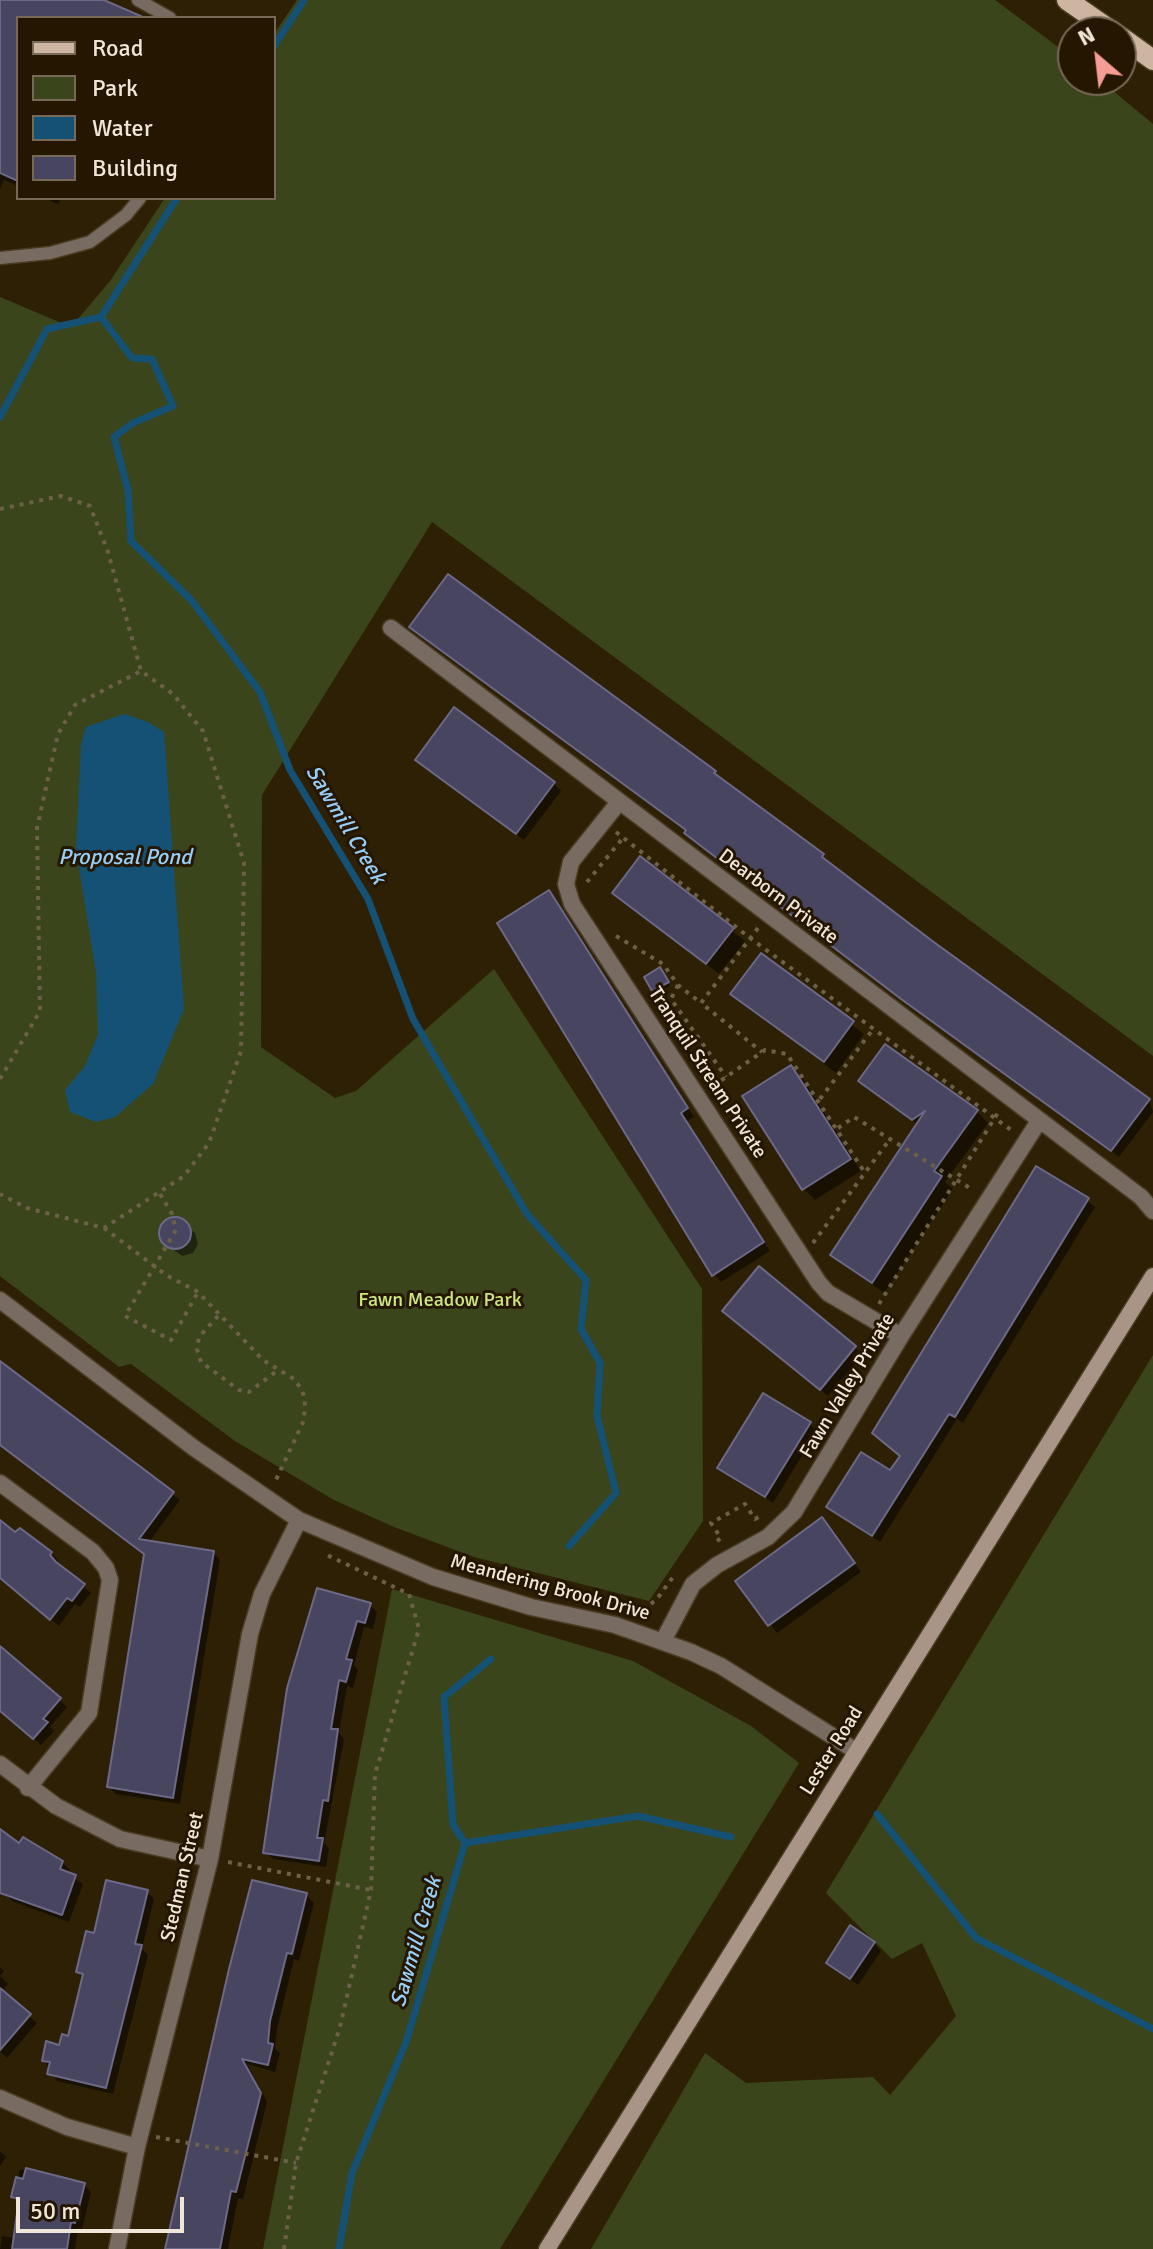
<!DOCTYPE html>
<style>
body{margin:0}
#map{position:relative;width:1153px;height:2249px;overflow:hidden;background:#2e2005;font-family:Signika,sans-serif}
canvas{display:block}
.legend{position:absolute;left:16px;top:16px;width:260px;height:184px;box-sizing:border-box;background:#241600;border:2px solid #766956;margin:0;padding:10px 14px;list-style:none;font-size:24px;color:#f0e6d7}
.legend li{display:flex;align-items:center;gap:16px;height:40px}
.legend b{width:40px;border:2px solid #766956}
.north{position:absolute;left:1057px;top:16px;width:80px;height:80px;box-sizing:border-box;background:#241600;border:2px solid #766956;border-radius:50%;rotate:332deg;font-size:22px;font-weight:700;line-height:32px;text-align:center;color:#f0e6d7}
.north::after{content:'';display:block;margin:auto;width:28px;height:36px;background:#f59c94;clip-path:polygon(50% 0,100% 100%,50% 72%,0 100%)}
.scale{position:absolute;left:16px;top:2197px;width:168px;height:36px;box-sizing:border-box;border:4px solid #f0e6d7;border-top:0;padding-left:10px;font-size:24px;line-height:28px;white-space:nowrap;color:#f0e6d7;-webkit-text-stroke:6px #241600;paint-order:stroke}
</style>
<div id="map">
<canvas width="1153" height="2249"></canvas>
<ul class="legend">
<li><b style="height:10px;background:#ceb5a2"></b>Road</li>
<li><b style="height:22px;background:#3b451b"></b>Park</li>
<li><b style="height:22px;background:#145175"></b>Water</li>
<li><b style="height:22px;background:#484561"></b>Building</li>
</ul>
<div class="north">N</div>
<div class="scale">50 m</div>
</div>
<script>
const ctx = document.querySelector('canvas').getContext('2d');
ctx.lineJoin = 'round';
function paint(path, color) { ctx.fillStyle = color; ctx.fill(path, 'evenodd'); }
const shape = rows => new Path2D(rows.map(r => 'M' + r).join(''));
function trace(path, color, width, dash) { ctx.strokeStyle = color; ctx.lineWidth = width; ctx.lineCap = dash ? 'butt' : 'round'; ctx.setLineDash(dash || []); ctx.stroke(path); }
function label(font, color, halo, rows, align = 'center') {
  ctx.font = font + ' Signika,sans-serif'; ctx.lineWidth = 6; ctx.setLineDash([]); ctx.textBaseline = 'middle'; ctx.strokeStyle = halo; ctx.fillStyle = color; for (const [text, x, y, turn = 0] of rows) {
    ctx.save(); ctx.translate(x, y); ctx.rotate((+turn || 0) * Math.PI / 180); ctx.textAlign = isNaN(turn) ? turn : align; if (halo) ctx.strokeText(text, 0, 0); ctx.fillText(text, 0, 0); ctx.restore();
  }
}
const green = shape([
 [297,0,995,0,1073,58,1073,80,1100,80,1153,124,1153,1056,432,522,262,795,261,1047,335,1098,356,1091,494,969,702,1289,703,1521,649,1601,474,1557,394,1527,334,1500,235,1441,131,1364,119,1367,0,1276,0,297,71,327,110,281,165,198,274,198,274,34],
 [1153,1355,1153,2249,591,2249,705,2053,746,2083,873,2077,890,2095,956,2016,922,1943,892,1959,826,1893],
 [392,1589,633,1661,751,1726,799,1763,500,2249,263,2249]
]);
const water = shape([
 [124,714,148,722,164,732,184,1009,153,1084,115,1117,96,1122,70,1112,65,1090,85,1066,98,1034,96,973,76,849,81,744,86,727]
]);
const shadow = shape([
 [0,0,99,0,140,18,18,18,18,186,4,180,0,190],
 [44,198,61,198,58,204],
 [419,634,714,772,929,941,1149,1100,1153,1112,1119,1157,911,1006,694,840,688,831],
 [417,760,554,783,561,791,524,840],
 [640,859,745,941,719,974,614,893],
 [549,893,694,1117,687,1121,770,1251,721,1282,714,1274],
 [762,956,864,1034,836,1073,733,994],
 [663,973,670,986,657,993,646,977],
 [791,1068,803,1079,861,1171,815,1200,803,1188],
 [861,1081,976,1111,988,1123,945,1182,953,1189,884,1293,833,1255,918,1125],
 [1087,1200,1095,1207,963,1423,957,1419,880,1542,836,1514,829,1507,891,1473],
 [177,1219,195,1233,198,1244,193,1253,182,1256,164,1243,160,1232,166,1222],
 [732,1318,855,1347,862,1355,828,1396],
 [0,1363,180,1500,149,1542,213,1552,220,1560,180,1804,116,1794,109,1787,146,1555,0,1445],
 [810,1424,817,1431,773,1503,720,1468],
 [0,1523,51,1553,58,1560,56,1564,91,1593,80,1607,75,1604,59,1626,0,1578],
 [829,1527,861,1572,777,1633,737,1581],
 [370,1605,377,1612,373,1629,364,1627,354,1665,358,1670,353,1688,347,1686,339,1733,344,1739,324,1843,329,1848,326,1867,273,1859,265,1852,289,1688],
 [0,1645,67,1707,50,1727,54,1731,41,1745,0,1710],
 [0,1832,19,1845,62,1862,70,1870,68,1874,83,1884,69,1922,14,1902,0,1891],
 [147,1892,154,1899,142,1949,148,1955,113,2094,57,2081,44,2060,69,2038,84,1977,78,1972,95,1936],
 [306,1895,314,1903,299,1961,294,1959,277,2029,275,2048,280,2053,275,2072,247,2064,267,2102,243,2199,238,2198,228,2249,167,2249],
 [874,1943,881,1951,858,1985,829,1963],
 [0,1967,4,1971,0,1976,8,1984,1,1992,37,2023,7,2058,0,2051],
 [0,2151,6,2157,0,2166],
 [20,2169,84,2184,91,2192,82,2229,78,2228,75,2249,0,2249,2,2236,15,2238,20,2204,13,2196]
]);
const stream = shape([
 [274,46,304,0],
 [101,317,177,198],
 [0,417,47,329,101,317,132,358,152,359,173,406,133,423,114,437,128,490,131,541,192,601,260,692,290,770,368,899,413,1019,527,1214,586,1280,581,1329,600,1363,597,1416,616,1493,569,1546],
 [877,1814,976,1938,1153,2029],
 [465,1843,638,1816,731,1837],
 [339,2249,352,2173,406,2042,465,1843,453,1825,444,1697,491,1659]
]);
const building = shape([
 [0,0,104,0,145,18,18,18,18,181,0,173,0,0],
 [448,574,716,771,714,773,824,854,822,857,931,940,1150,1099,1111,1151,901,999,684,833,686,830,409,627,448,574],
 [454,707,555,782,516,834,415,760,454,707],
 [640,856,734,928,706,964,612,893,640,856],
 [549,890,688,1108,681,1113,764,1242,712,1276,497,923,549,890],
 [761,953,854,1021,824,1062,730,994,761,953],
 [660,967,669,982,652,991,644,977,660,967],
 [885,1044,978,1110,934,1171,942,1176,872,1283,830,1255,925,1111,912,1120,858,1081,885,1044],
 [791,1065,851,1159,802,1190,742,1096,791,1065],
 [1036,1166,1089,1198,955,1417,949,1414,872,1536,826,1507,861,1452,890,1470,900,1456,872,1433,1036,1166],
 '159 1233a16 16 0 1 1 32 0a16 16 0 1 1-32 0Z',
 [759,1266,856,1346,820,1390,722,1311,759,1266],
 [0,1361,174,1492,139,1539,214,1551,173,1798,107,1787,144,1554,0,1445,0,1361],
 [763,1393,811,1422,765,1497,717,1468,763,1393],
 [822,1517,855,1563,768,1626,735,1581,822,1517],
 [0,1520,15,1532,20,1528,52,1552,50,1555,56,1562,85,1584,72,1601,67,1598,50,1620,0,1578,0,1520],
 [317,1588,371,1603,365,1623,357,1621,346,1659,352,1660,346,1682,339,1680,331,1729,338,1729,328,1801,323,1800,317,1838,323,1838,319,1861,263,1853,287,1688,317,1588],
 [0,1646,61,1698,43,1719,48,1722,33,1739,0,1711,0,1646],
 [0,1829,19,1843,23,1837,63,1861,60,1869,76,1875,62,1915,0,1893,0,1829],
 [106,1880,148,1890,135,1944,142,1945,106,2088,47,2074,50,2062,42,2061,46,2041,59,2045,62,2034,68,2036,83,1974,76,1972,86,1931,94,1933,106,1880],
 [252,1880,307,1893,292,1954,287,1953,270,2021,268,2043,273,2044,268,2065,242,2059,261,2093,236,2192,231,2191,220,2249,165,2249,229,1969,252,1880],
 [850,1925,875,1942,850,1979,826,1963,850,1925],
 [0,1988,31,2014,0,2050,0,1988],
 [26,2168,85,2183,75,2223,71,2222,67,2249,12,2249,19,2199,11,2197,16,2177,23,2179,26,2168]
]);
const path = shape([
 [0,509,61,496,90,506,108,552,141,671,173,694,203,731,244,863,241,1051,209,1143,184,1176,104,1228,27,1208,0,1194],
 [616,832,750,938,1011,1130],
 [587,882,622,839],
 [758,928,701,1003,762,1052],
 [616,936,663,964,678,985,701,1003],
 [678,985,671,999,726,1077],
 [0,1079,40,1011,37,828,58,734,75,705,141,671],
 [713,1086,765,1050,787,1054,865,1173],
 [820,1099,874,1028],
 [838,1128,854,1117,973,1190],
 [160,1194,172,1214,176,1230,125,1316,171,1340,198,1292],
 [104,1228,166,1275,198,1292,263,1360,294,1379,302,1390,305,1400,304,1420,275,1482],
 [813,1243,890,1139],
 [879,1304,999,1111],
 [218,1316,199,1337,197,1349,201,1362,239,1390,249,1392,278,1370],
 [717,1541,721,1538,711,1523,745,1504,755,1519,760,1516],
 [643,1610,657,1599,673,1577],
 [228,1862,371,1890],
 [156,2137,296,2163],
 [284,2249,296,2163,340,2027,371,1890,375,1774,419,1629,409,1594,327,1555]
]);
const service = shape([
 [138,0,170,18],
 [0,258,50,253,90,242,126,215,140,198]
]);
const minor = shape([
 [391,628,1141,1197,1153,1211],
 [619,802,571,862,566,884,572,904,819,1283,828,1293,901,1336],
 [0,1300,194,1448,299,1520,433,1577,531,1607,615,1625,691,1652,721,1666,856,1751],
 [0,1483,93,1552,106,1568,110,1580,89,1713,28,1788],
 [663,1641,693,1584,717,1565,768,1537,794,1512,901,1336,1039,1121],
 [0,1764,56,1806,120,1839,210,1859],
 [0,2098,67,2127,137,2147],
 [117,2249,137,2147,210,1859,250,1634,262,1594,299,1520]
]);
const secondary = shape([
 [547,2249,1153,1276]
]);
const primary = shape([
 [1067,0,1113,32],
 [1121,37,1153,60]
]);
const streetNames = [
 ["Dearborn Private",778,897,37],
 ["Tranquil Stream Private",707,1073,57],
 ["Fawn Valley Private",848,1386,-59],
 ["Meandering Brook Drive",550,1588,15],
 ["Lester Road",832,1751,-58],
 ["Stedman Street",183,1877,-77]
];
const parkNames = [
 ["Fawn Meadow Park",440,1301]
];
const waterNames = [
 ["Sawmill Creek",345,825,59],
 ["Proposal Pond",125,858],
 ["Sawmill Creek",417,1942,-74]
];
paint(green, '#3b451b');
paint(water, '#145175');
paint(shadow, '#0007');
trace(stream, '#145175', 7);
paint(building, '#484561');
trace(building, '#6c6987', 2);
trace(service, '#493c22', 15);
trace(minor, '#493c22', 19);
trace(secondary, '#493c22', 19);
trace(primary, '#493c22', 23);
trace(path, '#6d6049', 4, [4, 6]);
trace(service, '#776b62', 12);
trace(minor, '#776b62', 16);
trace(secondary, '#a89587', 16);
trace(primary, '#ceb5a2', 20);
label('20px', '#f0e6d7', '#241600', streetNames);
label('20px', '#cde77d', '#241600', parkNames);
label('italic 22px', '#96cef7', '#241600', waterNames);
</script>
